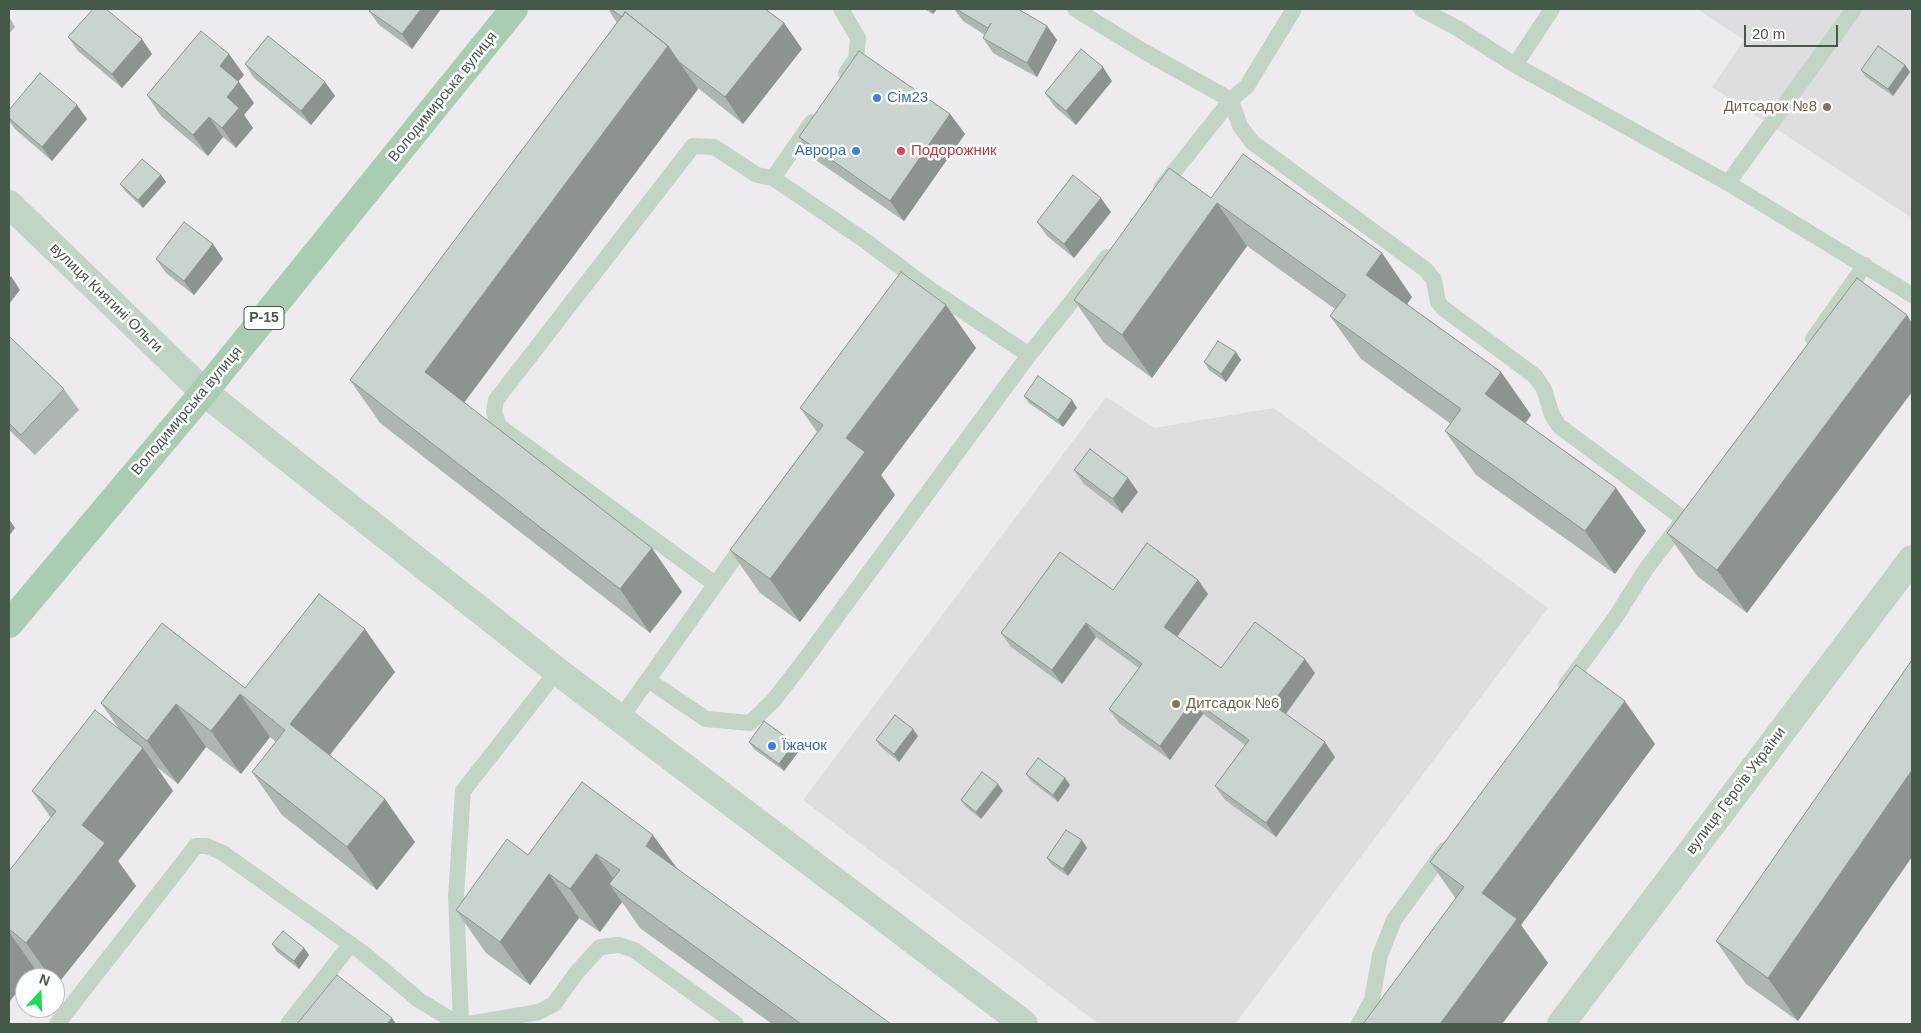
<!DOCTYPE html>
<meta charset="utf-8">
<style>
body{margin:0}
#map{position:relative;width:1921px;height:1033px;overflow:hidden;background:#eeebef;font-family:Helvetica,sans-serif}
canvas{display:block}
.frame{position:absolute;inset:0;border:10px solid #445948;pointer-events:none}
.north{position:absolute;left:15px;top:968px;width:50px;height:50px;box-sizing:border-box;background:#fff;border:1px solid #b4bdb6;border-radius:50%;rotate:20deg;font-size:14px;font-weight:700;line-height:20px;text-align:center;color:#445948}
.north::after{content:'';display:block;margin:auto;width:18px;height:22px;background:#15df4f;clip-path:polygon(50% 0,100% 100%,50% 72%,0 100%)}
.scale{position:absolute;left:1744px;top:25px;width:94px;height:22px;box-sizing:border-box;border:2px solid #445948;border-top:0;padding-left:6px;font-size:15px;line-height:18px;white-space:nowrap;color:#445948;-webkit-text-stroke:4px #fff;paint-order:stroke}
</style>
<div id="map">
<canvas width="1921" height="1033"></canvas>
<div class="frame"></div>
<div class="north">N</div>
<div class="scale">20 m</div>
</div>
<script>
const ctx = document.querySelector('canvas').getContext('2d');
ctx.lineJoin = 'round';
function paint(path, color) { ctx.fillStyle = color; ctx.fill(path, 'evenodd'); }
const shape = rows => new Path2D(rows.map(r => 'M' + r).join(''));
function trace(path, color, width, dash) { ctx.strokeStyle = color; ctx.lineWidth = width; ctx.lineCap = dash ? 'butt' : 'round'; ctx.setLineDash(dash || []); ctx.stroke(path); }
function label(font, color, halo, rows, align = 'center') {
  ctx.font = font + ' Helvetica,sans-serif'; ctx.lineWidth = 5; ctx.setLineDash([]); ctx.textBaseline = 'middle'; ctx.strokeStyle = halo; ctx.fillStyle = color; for (const [text, x, y, turn = 0] of rows) {
    ctx.save(); ctx.translate(x, y); ctx.rotate((+turn || 0) * Math.PI / 180); ctx.textAlign = isNaN(turn) ? turn : align; if (halo) ctx.strokeText(text, 0, 0); ctx.fillText(text, 0, 0); ctx.restore();
  }
}
const education = shape([
 [1697,9,1912,9,1912,218,1712,87,1744,40],
 [1106,397,1154,428,1274,408,1548,608,1235,1024,1099,1024,803,800]
]);
const lane = shape([
 [841,9,858,38,856,59,846,73],
 [1075,9,1145,52,1231,100,1247,86,1294,9],
 [1421,9,1457,28,1515,65,1728,183,1912,295],
 [1515,65,1552,9],
 [773,178,812,122],
 [1728,183,1854,9],
 [1161,188,1231,100,1240,126,1252,142,1426,270,1434,280,1438,302,1443,308,1535,376,1544,389,1552,415,1559,426,1684,519],
 [931,290,1029,355,1107,257],
 [1813,339,1865,265],
 [715,584,499,426,494,412,496,400,693,146,714,147,757,175,773,178,867,242,931,290,917,309],
 [648,680,706,719,750,723,773,701,804,661,1029,355],
 [1566,685,1615,618,1646,569,1684,519],
 [620,719,747,540],
 [57,1024,196,846,207,846,223,853,363,953,419,1000,458,1024],
 [288,1024,351,944],
 [461,1024,456,896,463,791,557,671],
 [469,1024,539,1012,554,1004,577,972,600,947,619,945,634,950,736,1024],
 [1359,1024,1372,1000,1380,955,1394,920,1445,850]
]);
const street = shape([
 [9,204,204,392,557,671,1024,1024],
 [1561,1024,1912,559]
]);
const primary = shape([
 [9,624,204,392,514,9]
]);
const wall = shape([
 [370,9,441,9,412,49,379,25,369,11],
 [608,9,765,9,784,23,802,49,743,124,698,88,698,89,464,402,652,548,682,592,650,633,380,423,350,380,617,23],
 [924,9,937,9,933,14],
 [954,9,1018,9,1047,26,1057,40,1037,77,993,53,983,38,985,35,963,21],
 [9,17,15,27,9,34],
 [68,37,152,54,122,88,78,51],
 [229,54,244,75,238,82,254,103,244,115,253,128,236,148,223,137,208,156,161,116,147,95],
 [245,64,325,82,335,96,311,125,254,78],
 [1905,65,1910,72,1893,96,1866,77,1861,70],
 [1112,81,1076,125,1055,107,1045,93],
 [77,105,87,119,52,161,15,129,9,121,9,110],
 [950,114,965,134,904,221,813,158,799,137],
 [161,175,166,182,143,208,125,191,120,184],
 [1211,198,1412,297,1407,304,1501,372,1531,415,1526,423,1616,488,1646,531,1615,574,1476,475,1445,431,1451,424,1361,359,1330,316,1335,309,1247,246,1152,378,1104,343,1074,300],
 [1111,212,1074,258,1047,236,1037,222],
 [213,244,223,259,194,295,166,273,156,259],
 [1857,278,1747,613,1697,576,1667,533],
 [946,305,976,348,881,475,895,495,800,622,760,593,730,550,817,432,800,408],
 [9,336,64,389,79,410,35,455,9,430],
 [1236,352,1241,360,1226,382,1209,370,1204,362],
 [1024,396,1072,400,1077,408,1063,427,1029,403],
 [1074,470,1128,478,1138,492,1122,513,1084,484],
 [1198,580,1208,594,1177,636,1221,668,1315,673,1286,714,1335,757,1276,837,1225,800,1215,786,1245,745,1203,714,1170,760,1119,723,1109,709,1139,668,1096,637,1062,684,1011,647,1001,633,1113,590],
 [1912,660,1798,1021,1746,984,1716,941],
 [395,672,330,755,415,842,377,890,282,815,252,772,276,742,270,737,241,774,206,747,178,784,157,767,173,791,118,861,136,886,56,986,55,985,55,978,46,978,35,969,25,978,25,982,9,1002,9,871,51,818,32,791,119,729,101,703],
 [918,736,899,762,881,747,876,740],
 [749,742,799,751,784,771,754,749],
 [1655,744,1521,925,1548,963,1502,1024,1363,1024,1456,899,1430,862],
 [1026,774,1065,778,1070,785,1058,802,1031,781],
 [582,782,677,869,891,1024,772,1024,640,928,622,902,600,932,579,918,530,985,486,953,456,910,528,855],
 [1003,791,981,819,966,807,961,800],
 [1087,848,1068,876,1052,865,1047,858],
 [272,944,304,948,309,955,299,969,277,952]
]);
const shadedWall = shape([
 [421,9,441,9,412,49,402,34],
 [930,9,937,9,933,14],
 [784,23,802,49,743,124,725,97],
 [1047,26,1057,40,1037,77,1027,63],
 [142,39,152,54,122,88,112,74],
 [668,46,698,89,455,415,425,372],
 [229,54,244,75,234,86,220,66],
 [1905,65,1910,72,1893,96,1888,89],
 [1103,67,1112,81,1076,125,1066,111],
 [239,82,254,103,244,115,253,128,236,148,222,128,227,97],
 [325,82,335,96,311,125,301,111],
 [77,105,87,119,52,161,42,147],
 [950,114,965,134,904,221,890,201],
 [209,117,223,137,208,156,193,135],
 [161,175,166,182,143,208,138,200],
 [1101,198,1111,212,1074,258,1064,244],
 [1217,203,1247,246,1152,378,1122,335],
 [213,244,223,259,194,295,184,281],
 [1382,253,1412,297,1397,319,1366,275],
 [11,276,20,290,9,304,9,278],
 [946,305,976,348,881,475,895,495,800,622,770,579,846,438],
 [1907,315,1912,323,1912,392,1747,613,1717,570],
 [1236,352,1241,360,1226,382,1221,374],
 [1501,372,1531,415,1515,437,1485,394],
 [1072,400,1077,408,1063,427,1058,420],
 [1128,478,1138,492,1122,513,1113,499],
 [1616,488,1646,531,1615,574,1585,531],
 [9,519,15,528,9,536],
 [652,548,682,592,650,633,620,589],
 [1198,580,1208,594,1174,641,1164,627],
 [1086,623,1096,637,1062,684,1052,670],
 [365,629,395,672,320,767,290,724],
 [1305,659,1315,673,1282,719,1272,704],
 [240,694,270,737,241,774,211,731],
 [1193,700,1203,714,1170,760,1160,746],
 [1625,701,1655,744,1521,925,1548,963,1502,1024,1440,1024,1482,893],
 [176,704,206,747,178,784,147,741],
 [913,729,918,736,899,762,894,754],
 [1325,742,1335,757,1276,837,1266,823],
 [794,743,799,751,784,771,779,764],
 [143,748,173,791,118,861,136,886,56,986,55,984,55,978,51,978,26,943,82,825],
 [1912,770,1912,857,1798,1021,1768,978],
 [1065,778,1070,785,1058,802,1053,795],
 [998,784,1003,791,981,819,976,812],
 [385,799,415,842,377,890,347,847],
 [653,835,684,878,646,846],
 [1082,840,1087,848,1068,876,1063,869],
 [596,854,626,897,609,884,622,902,600,932,570,889],
 [549,874,579,918,530,985,500,942],
 [9,932,35,969,28,978,25,978,25,982,9,1002],
 [304,948,309,955,299,969,294,961],
 [392,1018,396,1024,387,1024]
]);
const building = shape([
 [93,9,106,9,142,39,112,74,68,37,93,9],
 [370,9,421,9,402,34,369,11,370,9],
 [611,9,765,9,784,23,725,97,679,62,668,46,625,12,622,17,611,9],
 [956,9,1018,9,1047,26,1027,63,983,38,991,23,988,28,956,9],
 [625,12,668,46,425,372,652,548,620,589,350,380,625,12],
 [201,31,229,54,220,66,239,82,227,97,239,108,222,128,209,117,193,135,147,95,201,31],
 [268,36,325,82,301,111,245,64,268,36],
 [1878,46,1905,65,1888,89,1861,70,1878,46],
 [1081,49,1103,67,1066,111,1045,93,1081,49],
 [859,51,950,114,890,201,799,137,859,51],
 [40,73,77,105,42,147,9,118,9,110,40,73],
 [1243,154,1382,253,1366,275,1501,372,1485,394,1616,488,1585,531,1445,431,1461,409,1330,316,1346,295,1217,203,1122,335,1074,300,1169,168,1211,198,1243,154],
 [142,159,161,175,138,200,120,184,142,159],
 [1073,175,1101,198,1064,244,1037,222,1073,175],
 [184,222,213,244,184,281,156,259,184,222],
 [901,272,946,305,846,438,865,452,770,579,730,550,823,425,800,408,901,272],
 [1857,278,1907,315,1717,570,1667,533,1857,278],
 [9,336,64,389,21,435,9,423,9,336],
 [1218,341,1236,352,1221,374,1204,362,1218,341],
 [1038,376,1072,400,1058,420,1024,396,1038,376],
 [1090,449,1128,478,1113,499,1074,470,1090,449],
 [1147,543,1198,580,1164,627,1221,668,1255,622,1305,659,1272,704,1325,742,1266,823,1215,786,1249,740,1193,700,1160,746,1109,709,1142,664,1086,623,1052,670,1001,633,1060,552,1113,590,1147,543],
 [319,594,365,629,290,724,385,799,347,847,252,772,285,730,240,694,211,731,176,704,147,741,101,703,162,623,245,688,319,594],
 [1912,660,1912,770,1768,978,1716,941,1912,660],
 [1576,665,1625,701,1482,893,1517,919,1440,1024,1363,1024,1464,887,1430,862,1576,665],
 [95,710,143,748,82,825,105,843,26,943,9,929,9,871,56,811,32,791,95,710],
 [895,715,913,729,894,754,876,740,895,715],
 [764,721,794,743,779,764,749,742,764,721],
 [1038,758,1065,778,1053,795,1026,774,1038,758],
 [982,772,998,784,976,812,961,800,982,772],
 [582,782,653,835,646,846,891,1024,801,1024,609,884,620,870,596,854,570,889,549,874,500,942,456,910,507,839,528,855,582,782],
 [1066,830,1082,840,1063,869,1047,858,1066,830],
 [283,931,304,948,294,961,272,944,283,931],
 [337,975,392,1018,387,1024,297,1024,337,975]
]);
const markers = [
 [877,98,5,"#3f7fe0"],
 [1827,107,5,"#8d6e63"],
 [856,151,5,"#3f7fe0"],
 [901,151,5,"#e0444e"],
 [1176,704,5,"#8d6e63"],
 [772,746,5,"#3f7fe0"]
];
const shields = [
 [264,318,40]
];
const shieldNames = [
 ["Р-15",264,318]
];
const streetNames = [
 ["Володимирська вулиця",443,97,-51],
 ["вулиця Княгині Ольги",106,298,44],
 ["Володимирська вулиця",187,411,-50],
 ["вулиця Героїв України",1736,791,-53]
];
const shopNames = [
 ["Сім23",887,98],
 ["Аврора",846,151,"right"],
 ["Їжачок",782,746]
];
const educationNames = [
 ["Дитсадок №8",1817,107],
 ["Дитсадок №6",1186,704,"left"]
];
const healthNames = [
 ["Подорожник",911,151]
];
paint(education, '#dedde0');
trace(lane, '#c1d4c5', 16);
trace(street, '#c1d4c5', 28);
trace(primary, '#aaccb2', 28);
paint(wall, '#aeb6b1');
paint(shadedWall, '#8d9490');
paint(building, '#cad4ce');
trace(building, '#8d9490', 1);
for (const [x, y, r, color] of markers) { const dot = new Path2D(); dot.arc(x, y, r, 0, 2 * Math.PI); ctx.fillStyle = color; ctx.fill(dot); trace(dot, '#fff', 2); }
for (const [x, y, w] of shields) { const box = new Path2D(); box.roundRect(x - w / 2, y - 11.5, w, 23, 4); ctx.fillStyle = '#fff'; ctx.fill(box); trace(box, '#445948', 1); }
label('bold 14px', '#445948', null, shieldNames);
label('15px', '#445948', '#fff', streetNames);
label('15px', '#366cbe', '#fff', shopNames, 'left');
label('15px', '#785e54', '#fff', educationNames, 'right');
label('15px', '#be3a42', '#fff', healthNames, 'left');
</script>
